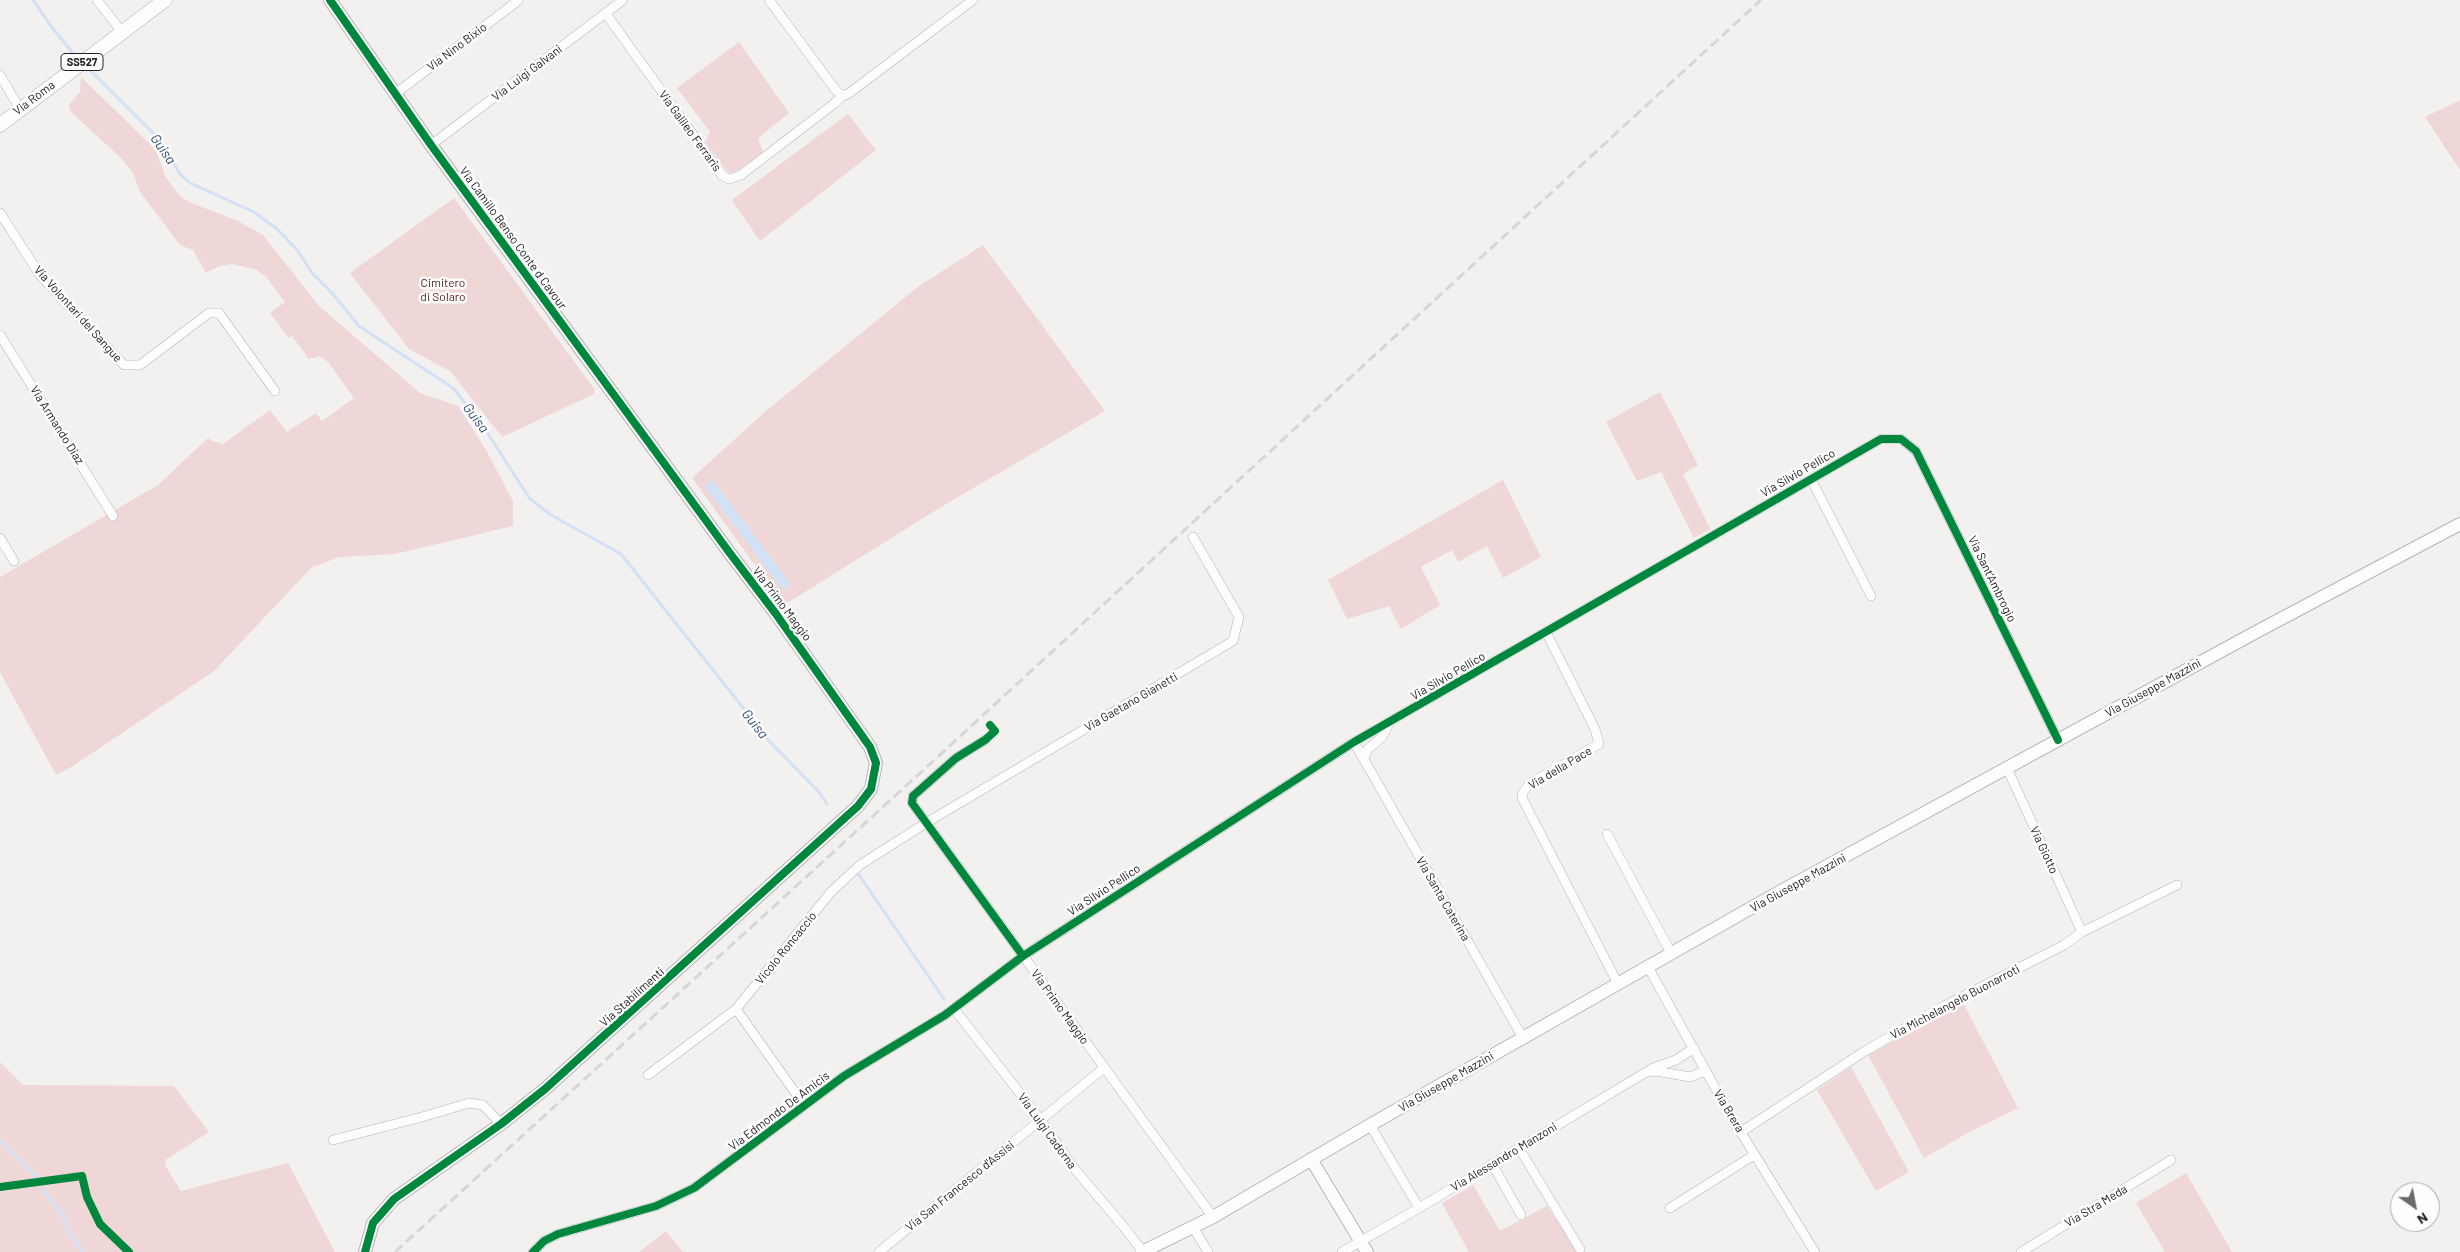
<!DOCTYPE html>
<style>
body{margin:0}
#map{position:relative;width:2460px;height:1252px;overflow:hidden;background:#f3f0f0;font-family:Barlow,sans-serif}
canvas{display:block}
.north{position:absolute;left:2390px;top:1182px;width:50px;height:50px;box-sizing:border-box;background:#fefdfd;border:1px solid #a6a5a5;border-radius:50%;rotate:147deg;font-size:14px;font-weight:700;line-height:20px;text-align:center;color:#232121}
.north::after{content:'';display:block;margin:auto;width:18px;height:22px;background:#6c6969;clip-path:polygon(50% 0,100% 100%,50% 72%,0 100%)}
</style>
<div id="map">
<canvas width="2460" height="1252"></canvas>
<div class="north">N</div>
</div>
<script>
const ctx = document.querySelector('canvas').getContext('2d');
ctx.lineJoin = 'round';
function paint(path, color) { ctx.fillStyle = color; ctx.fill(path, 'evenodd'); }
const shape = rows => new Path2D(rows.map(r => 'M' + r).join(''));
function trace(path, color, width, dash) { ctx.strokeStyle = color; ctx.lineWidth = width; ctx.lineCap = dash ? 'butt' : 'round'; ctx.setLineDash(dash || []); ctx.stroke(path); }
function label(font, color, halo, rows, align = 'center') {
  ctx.font = font + ' Barlow,sans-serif'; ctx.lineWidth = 5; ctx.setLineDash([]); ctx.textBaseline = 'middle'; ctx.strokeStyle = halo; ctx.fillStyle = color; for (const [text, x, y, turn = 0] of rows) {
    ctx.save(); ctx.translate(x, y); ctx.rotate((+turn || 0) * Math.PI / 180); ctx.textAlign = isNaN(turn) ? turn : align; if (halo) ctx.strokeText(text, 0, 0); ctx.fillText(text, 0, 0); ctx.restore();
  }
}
const green = shape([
 [739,42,789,113,758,138,763,152,734,173,728,172,705,142,710,132,677,88],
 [81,77,156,150,165,176,179,195,189,202,238,221,263,235,319,306,420,393,458,406,486,450,513,501,513,526,395,554,339,557,311,568,214,671,73,766,56,775,0,672,0,577,158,485,208,438,212,441,223,444,270,410,287,432,316,413,322,421,354,398,328,362,320,356,309,359,292,336,289,338,270,313,285,302,266,277,257,270,232,264,220,266,206,273,193,250,180,245,140,192,133,173,121,158,71,112,69,105,80,92],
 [2460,100,2460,170,2425,117],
 [848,114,876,150,760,241,732,200],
 [454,198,595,390,594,394,502,437,450,371,409,349,350,273],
 [983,245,1105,411,941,507,784,605,692,478,766,411,919,286],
 [1660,392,1698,465,1683,474,1710,529,1694,538,1661,472,1637,481,1606,422],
 [1503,480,1541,557,1503,578,1487,546,1458,562,1452,550,1421,567,1440,605,1401,629,1389,606,1347,619,1328,580],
 [1963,1003,2018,1108,1969,1132,1924,1158,1868,1055],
 [0,1062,23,1085,174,1086,209,1132,165,1160,166,1167,181,1191,288,1163,335,1252,0,1252],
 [1851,1067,1909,1172,1876,1191,1817,1090],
 [2186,1173,2232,1252,2165,1252,2136,1203],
 [1473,1185,1500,1231,1547,1206,1578,1252,1469,1252,1442,1203],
 [666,1231,683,1252,639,1252]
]);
const water = shape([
 [713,480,791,584,783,590,705,487]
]);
const stream = shape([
 [33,0,51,26,72,52],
 [90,70,160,140,180,174,190,183,254,212,277,229,298,251,312,273,332,293,359,326,453,388,481,423,530,499,551,515,621,554,771,743,819,792,827,804],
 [859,875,944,999],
 [0,1141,38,1178],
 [41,1188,63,1215,69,1234,84,1252]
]);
const street = shape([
 [97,0,122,32],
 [769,0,835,89,842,96],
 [606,14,722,175,729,179,741,175,835,103,842,96],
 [0,75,20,109],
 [395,94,519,0],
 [842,96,848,94,973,0],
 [431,145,623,0],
 [0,213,40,275,124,365,140,365,209,313,219,313,275,391],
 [0,335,113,516],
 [1811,479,1871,596],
 [0,538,14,561],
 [1546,632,1595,729,1599,744,1529,784,1522,794,1523,800,1618,984],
 [985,740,956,758,913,796,912,803,1213,1217],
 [1354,742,1523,1038],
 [1364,760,1367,750,1382,737,1389,724],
 [2007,768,2082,932],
 [1607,834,1671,953],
 [1648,967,1732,1118,1815,1252],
 [736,1009,804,1105],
 [954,1009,1041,1120,1073,1167,1123,1226,1140,1248,1140,1252],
 [1647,1072,1656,1071,1690,1077,1705,1071],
 [648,1075,736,1009,831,892,860,865,926,823,1233,641,1239,617,1193,537],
 [1370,1125,1419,1208],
 [1741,1132,1865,1051,1942,1007,2064,945,2082,932,2177,885],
 [333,1140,422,1117,469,1103,483,1105,501,1124],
 [1519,1148,1580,1249],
 [1492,1164,1521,1215],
 [1670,1208,1754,1155],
 [1193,1227,1208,1252],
 [533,1252,544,1241,558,1234,656,1206,694,1188,844,1076,945,1015,1023,956,1354,742,1881,439,1901,439,1916,451,2058,740],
 [879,1252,1104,1068],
 [1342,1252,1419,1208,1653,1068,1676,1060,1694,1048],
 [2021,1252,2171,1160]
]);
const secondary = shape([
 [330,0,431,145,729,552,776,614,870,747,876,763,871,789,858,806,545,1089,501,1124,394,1199,373,1223,365,1252],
 [1311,1159,1367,1252],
 [1142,1252,1213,1217,1370,1125,1772,896,2258,631,2460,524]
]);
const primary = shape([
 [0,125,165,0]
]);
const rail = shape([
 [395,1252,930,764,1761,0]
]);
const cycleway = shape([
 [330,0,431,145,729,552,776,614,870,747,876,763,871,789,858,806,545,1089,501,1124,394,1199,373,1223,365,1252],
 [990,725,995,731,985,740,956,758,913,796,912,803,1023,956],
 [0,1187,82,1176,87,1197,100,1224,129,1252],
 [533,1252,544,1241,558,1234,656,1206,694,1188,844,1076,945,1015,1023,956,1354,742,1881,439,1901,439,1916,451,2058,740]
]);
const shields = [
 [82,62,42]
];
const shieldNames = [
 ["SS527",82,62]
];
const streetNames = [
 ["Via Nino Bixio",457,47,-37],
 ["Via Luigi Galvani",527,73,-37],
 ["Via Roma",34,98,-37],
 ["Via Galileo Ferraris",690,131,54],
 ["Via Camillo Benso Conte d Cavour",513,238,54],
 ["Via Volontari del Sangue",78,314,48],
 ["Via Armando Diaz",57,425,58],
 ["Via Silvio Pellico",1798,473,-30],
 ["Via Sant'Ambrogio",1992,579,64],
 ["Via Primo Maggio",782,604,53],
 ["Via Silvio Pellico",1448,676,-30],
 ["Via Giuseppe Mazzini",2153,688,-29],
 ["Via Gaetano Gianetti",1131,702,-30],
 ["Via della Pace",1560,768,-31],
 ["Via Giotto",2044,850,65],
 ["Via Giuseppe Mazzini",1798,883,-29],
 ["Via Silvio Pellico",1104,890,-33],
 ["Via Santa Caterina",1443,899,60],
 ["Vicolo Roncaccio",786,948,-51],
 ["Via Stabilimenti",632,997,-42],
 ["Via Michelangelo Buonarroti",1955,1002,-28],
 ["Via Primo Maggio",1060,1007,54],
 ["Via Giuseppe Mazzini",1446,1082,-30],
 ["Via Edmondo De Amicis",779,1111,-37],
 ["Via Brera",1729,1111,59],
 ["Via Luigi Cadorna",1047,1131,54],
 ["Via Alessandro Manzoni",1504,1157,-31],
 ["Via San Francesco d'Assisi",960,1186,-39],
 ["Via Stra Meda",2096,1206,-31]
];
const parkNames = [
 ["Cimitero",443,283],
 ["di Solaro",443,297]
];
const waterNames = [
 ["Guisa",163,149,55],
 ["Guisa",476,418,53],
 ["Guisa",755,724,51]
];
paint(green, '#eed7d6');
paint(water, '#d2e1f5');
trace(stream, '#d2e1f5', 3);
trace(street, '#b6b4b4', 10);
trace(secondary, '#b6b4b4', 14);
trace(primary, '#b6b4b4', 15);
trace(street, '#fdfdfd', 9);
trace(secondary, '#fdfdfd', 12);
trace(primary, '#fdfdfd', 14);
trace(rail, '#d7d6d6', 3, [10, 5]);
trace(cycleway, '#00873e', 8);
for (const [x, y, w] of shields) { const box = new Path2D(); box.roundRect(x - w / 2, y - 8.5, w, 17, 4); ctx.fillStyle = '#fefdfd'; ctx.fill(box); trace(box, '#232121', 1); }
label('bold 11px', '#232121', null, shieldNames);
label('12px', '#232121', '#fefdfd', streetNames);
label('12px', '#582524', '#fefdfd', parkNames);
label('italic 14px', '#2b4b72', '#fefdfd', waterNames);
</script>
